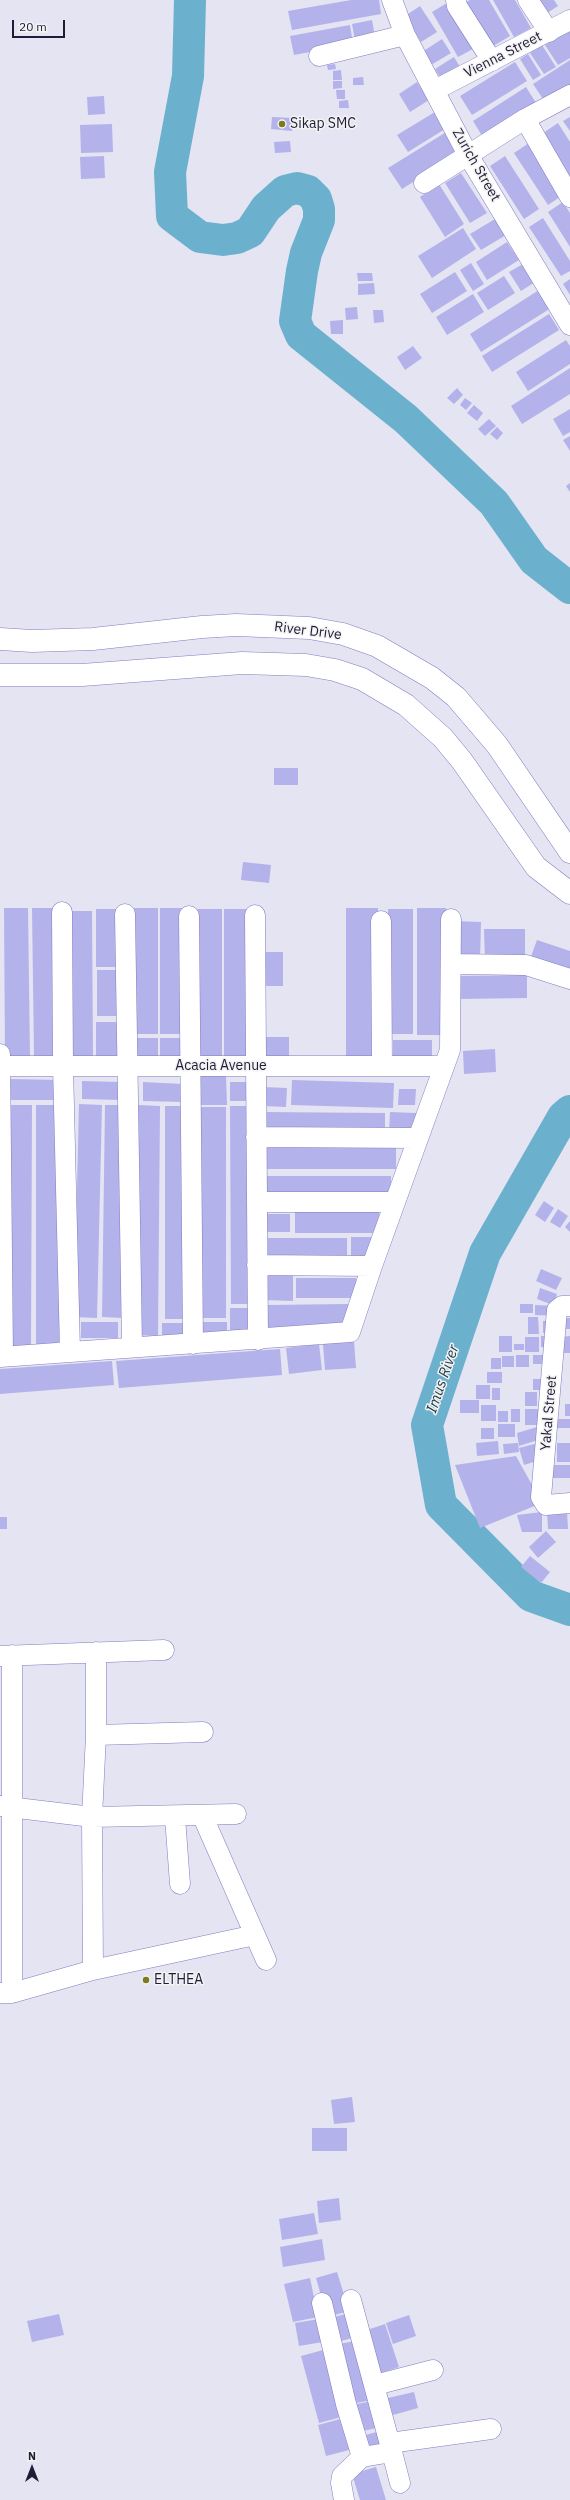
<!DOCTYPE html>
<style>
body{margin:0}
#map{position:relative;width:570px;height:2500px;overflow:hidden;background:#e4e4f3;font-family:"IBM Plex Sans",sans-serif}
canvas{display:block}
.north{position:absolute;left:12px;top:2448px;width:40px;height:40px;-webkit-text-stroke:3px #f3f3f3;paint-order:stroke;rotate:0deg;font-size:11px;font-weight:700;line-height:16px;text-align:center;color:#1f1c37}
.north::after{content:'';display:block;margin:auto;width:14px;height:18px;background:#1f1c37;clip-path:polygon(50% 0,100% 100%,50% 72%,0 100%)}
.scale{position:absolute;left:12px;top:20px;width:53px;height:18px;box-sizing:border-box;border:2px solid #1f1c37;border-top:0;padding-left:5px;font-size:12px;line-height:14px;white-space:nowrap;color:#1f1c37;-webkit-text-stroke:3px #f3f3f3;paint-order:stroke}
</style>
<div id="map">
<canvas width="570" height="2500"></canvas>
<div class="north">N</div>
<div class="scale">20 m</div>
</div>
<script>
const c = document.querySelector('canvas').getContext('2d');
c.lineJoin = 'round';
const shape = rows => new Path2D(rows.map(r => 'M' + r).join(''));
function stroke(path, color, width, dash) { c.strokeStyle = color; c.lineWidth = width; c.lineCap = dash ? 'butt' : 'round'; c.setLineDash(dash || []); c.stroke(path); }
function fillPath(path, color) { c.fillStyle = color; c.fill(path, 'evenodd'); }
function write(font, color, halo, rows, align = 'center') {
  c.font = font + ' "IBM Plex Sans",sans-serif'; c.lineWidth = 3; c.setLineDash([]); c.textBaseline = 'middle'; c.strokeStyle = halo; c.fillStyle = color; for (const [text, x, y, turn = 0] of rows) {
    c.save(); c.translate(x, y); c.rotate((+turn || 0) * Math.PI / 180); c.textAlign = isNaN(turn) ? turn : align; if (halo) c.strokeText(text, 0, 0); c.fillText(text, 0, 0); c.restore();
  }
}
stroke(shape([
 [190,0,188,76,170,172,172,216,200,237,223,240,237,238,250,232,266,208,285,191,297,188,308,191,316,199,319,209,319,220,306,253,302,271,295,321,301,335,406,419,494,503,534,560,570,588],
 [570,1111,563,1117,485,1253,427,1425,441,1505,531,1596,570,1610]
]), '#6bb0cd', 32);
fillPath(shape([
 [351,0,379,0,381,14,292,30,288,11],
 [470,0,489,0,510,36,493,46,466,2],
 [493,0,515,0,531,28,514,37],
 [534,0,554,0,558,6,544,15],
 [447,3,473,49,458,57,432,12],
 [420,6,437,32,421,42,405,16],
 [372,20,375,37,355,40,352,24],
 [350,25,353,44,294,55,290,36],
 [570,29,570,58,558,65,545,45],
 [442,39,451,53,431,65,422,52],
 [542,45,556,67,544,74,530,53],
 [528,54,541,75,533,80,520,59],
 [454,57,463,72,444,84,435,69],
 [570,60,570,86,545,102,533,84],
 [515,62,527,81,472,115,460,96],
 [335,64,336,69,328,70,327,65],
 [341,70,342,80,333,80,333,71],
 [363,77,364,85,353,85,353,78],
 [333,81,342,81,342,88,333,89],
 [417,82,429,100,410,112,399,94],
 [526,87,538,106,484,139,473,121],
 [336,90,345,90,345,99,337,99],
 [104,96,105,114,88,115,87,97],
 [348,100,349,108,339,108,339,101],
 [435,112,445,129,408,152,397,135],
 [272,117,293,118,292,131,271,129],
 [570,117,570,131,563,121],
 [558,123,570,142,570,176,543,133],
 [112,124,113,152,81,153,80,125],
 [448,131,461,152,402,189,388,168],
 [290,141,291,152,275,153,274,142],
 [529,143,563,195,548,205,514,153],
 [104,156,105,178,81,179,80,157],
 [505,156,539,209,524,219,490,166],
 [461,173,487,213,470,223,445,183],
 [439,184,464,224,445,237,420,197],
 [563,202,570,213,570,247,548,212],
 [543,218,570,261,570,271,561,276,529,227],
 [495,219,506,235,481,250,470,234],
 [463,228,476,249,432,278,418,256],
 [507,242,519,260,487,280,476,262],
 [471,263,484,284,473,291,460,270],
 [523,264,535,282,521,291,509,272],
 [455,272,467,291,432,313,420,294],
 [357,273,372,273,373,281,358,281],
 [504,276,515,293,488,310,477,293],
 [570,279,570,295,563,284],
 [374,283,375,294,358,295,358,284],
 [539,290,551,308,481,352,470,334],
 [473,294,484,312,447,335,436,317],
 [357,307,358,319,346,320,345,308],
 [373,310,383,310,384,322,374,323],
 [549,314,559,330,492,372,482,356],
 [343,320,343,334,331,334,330,321],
 [566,340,570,346,570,364,528,391,516,372],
 [413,346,422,358,405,370,397,357],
 [570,368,570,394,522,424,511,406],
 [457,388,463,395,454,404,447,398],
 [465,398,472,403,466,410,460,405],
 [474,405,483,413,477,421,467,413],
 [570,409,570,432,563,436,553,419],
 [489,419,496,426,485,436,478,429],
 [497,427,503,433,497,440,490,434],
 [570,436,570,451,563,440],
 [570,483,570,492,566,486],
 [274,768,298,768,298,785,274,785],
 [243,862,271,865,269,883,241,880],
 [4,908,28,908,30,1057,5,1057],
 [32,908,57,908,58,1056,34,1056],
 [132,908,158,908,158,1034,132,1034],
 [160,908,185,908,185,1034,160,1034],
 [346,908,378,908,378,1061,346,1061],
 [417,908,446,908,446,1035,417,1035],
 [96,909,118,909,118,967,96,967],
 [194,909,222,909,222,1056,194,1056],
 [224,909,252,909,252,1057,224,1057],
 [388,909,413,909,413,1034,388,1034],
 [67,911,92,911,93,1059,68,1059],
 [455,921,481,922,480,961,454,960],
 [484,929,525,929,525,961,485,961],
 [537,940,570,951,570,976,529,962],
 [261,952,283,952,283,986,261,986],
 [97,970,118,970,118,1016,97,1016],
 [527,975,527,998,459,999,459,976],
 [96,1022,122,1022,122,1059,96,1059],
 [266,1037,289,1037,289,1056,266,1056],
 [131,1038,158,1038,158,1057,131,1057],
 [160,1038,183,1038,183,1057,160,1057],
 [393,1040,432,1040,432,1060,393,1059],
 [495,1049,496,1072,464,1074,463,1051],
 [200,1076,226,1076,227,1105,200,1105],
 [10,1079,59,1080,59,1100,9,1100],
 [292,1080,394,1083,393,1108,291,1105],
 [82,1081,120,1082,120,1100,82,1099],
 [143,1082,183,1084,183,1102,143,1101],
 [230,1082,252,1082,252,1101,230,1101],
 [263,1087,287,1088,286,1107,263,1106],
 [399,1089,416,1089,415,1105,398,1105],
 [79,1104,102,1105,97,1318,74,1317],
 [8,1105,32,1105,31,1347,8,1347],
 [36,1105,59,1105,59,1348,36,1347],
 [105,1105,126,1105,123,1318,102,1317],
 [138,1105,160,1106,158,1336,135,1335],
 [165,1106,187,1106,187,1319,165,1319],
 [230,1106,252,1106,252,1304,231,1304],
 [199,1107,226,1107,226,1318,199,1318],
 [262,1112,385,1113,385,1132,262,1130],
 [390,1112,416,1113,415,1134,389,1133],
 [264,1147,396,1147,396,1169,264,1169],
 [263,1176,391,1176,391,1197,263,1197],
 [544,1201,554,1208,545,1222,535,1215],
 [558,1209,568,1216,560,1228,550,1222],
 [295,1211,379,1211,379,1233,295,1233],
 [263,1214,290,1214,290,1232,263,1232],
 [570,1221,570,1232,565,1227],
 [351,1237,371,1237,372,1262,351,1262],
 [268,1238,347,1238,347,1263,268,1263],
 [541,1269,562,1278,556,1290,536,1281],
 [265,1274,293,1275,293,1301,264,1300],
 [296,1278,356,1278,356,1298,296,1298],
 [540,1288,557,1294,553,1305,537,1299],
 [348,1304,348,1327,268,1328,267,1305],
 [520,1304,533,1304,533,1313,520,1313],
 [535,1305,557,1306,556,1316,535,1315],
 [230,1308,250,1308,250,1333,230,1333],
 [528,1317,538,1317,539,1334,528,1334],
 [563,1318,570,1318,570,1329,563,1329],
 [543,1321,555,1321,555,1332,543,1333],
 [81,1322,118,1322,118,1338,81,1338],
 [197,1322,227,1322,227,1340,197,1340],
 [162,1323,188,1323,188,1339,162,1339],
 [499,1336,512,1336,512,1352,499,1352],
 [541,1336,554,1336,554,1347,541,1347],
 [570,1336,570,1353,563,1353,561,1337],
 [525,1337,539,1337,539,1352,525,1352],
 [354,1341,356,1368,325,1370,323,1344],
 [319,1344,322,1370,289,1374,286,1348],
 [514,1344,524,1344,524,1350,514,1350],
 [280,1349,282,1375,119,1388,116,1361],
 [516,1355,529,1355,529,1367,516,1367],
 [533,1355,550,1355,550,1364,533,1364],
 [502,1356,514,1356,514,1367,502,1367],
 [491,1358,501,1358,501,1369,491,1369],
 [112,1361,114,1385,0,1394,0,1369],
 [487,1372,502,1372,502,1383,487,1383],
 [533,1379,548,1379,548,1390,533,1390],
 [476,1385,490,1385,490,1399,476,1399],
 [492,1388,500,1388,500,1400,492,1400],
 [525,1392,537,1392,537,1406,525,1406],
 [460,1400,479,1400,479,1413,460,1413],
 [565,1404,570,1404,570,1416,565,1416],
 [481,1405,496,1405,496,1421,481,1421],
 [511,1409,520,1409,520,1422,511,1422],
 [525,1409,542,1409,542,1425,525,1425],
 [498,1411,508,1411,508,1422,498,1422],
 [557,1419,570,1419,570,1428,557,1428],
 [498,1424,515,1424,515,1437,498,1437],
 [537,1427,538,1440,519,1446,517,1433],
 [481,1428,494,1428,494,1439,481,1439],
 [498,1441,499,1454,477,1456,476,1443],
 [518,1443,519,1452,504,1454,503,1444],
 [538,1443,543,1459,524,1465,519,1448],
 [557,1443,570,1443,570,1462,557,1462],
 [516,1456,542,1503,480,1528,455,1465],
 [553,1465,570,1465,570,1478,553,1478],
 [567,1511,568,1529,548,1529,547,1512],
 [542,1512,542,1532,522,1532,517,1515],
 [0,1517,7,1517,7,1529,0,1529],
 [546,1531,556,1542,538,1558,529,1547],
 [530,1556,550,1572,541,1583,521,1567],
 [352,2097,355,2122,334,2124,331,2100],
 [312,2128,347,2128,347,2151,312,2151],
 [339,2198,341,2220,319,2223,317,2201],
 [314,2213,318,2234,282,2240,279,2219],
 [322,2239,325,2260,283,2267,280,2247],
 [337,2272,349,2311,327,2317,316,2278],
 [310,2278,318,2317,293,2322,284,2284],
 [349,2313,356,2337,334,2343,327,2319],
 [59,2314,64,2335,32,2342,27,2321],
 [409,2315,416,2336,393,2344,386,2323],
 [319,2319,323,2342,299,2346,295,2323],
 [385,2324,399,2367,375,2375,361,2332],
 [360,2340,372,2400,346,2405,334,2345],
 [327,2349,345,2416,319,2423,301,2356],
 [414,2392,418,2408,393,2415,388,2398],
 [377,2400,382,2427,358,2432,352,2405],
 [344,2418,353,2449,326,2456,318,2425],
 [384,2430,388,2444,361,2451,358,2437],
 [376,2467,386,2500,360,2500,352,2474]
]), '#b4b2eb');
const street = shape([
 [392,0,405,35,468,155,570,325],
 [456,0,457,6,492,61],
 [528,0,549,32],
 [319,56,405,35],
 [435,90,570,20],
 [525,119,570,197],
 [424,183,525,119,570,95],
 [62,912,63,1066,70,1351],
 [125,914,132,1346],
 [255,915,258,1340],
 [189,916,193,1344],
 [381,921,382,1066],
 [451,964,526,965,570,979],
 [0,1054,3,1356],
 [0,1066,443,1066],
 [256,1137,418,1138],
 [257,1202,395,1202],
 [257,1265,372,1266],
 [570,1306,562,1306,557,1310,541,1497,546,1505,570,1503],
 [0,1357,350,1332,372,1266,450,1050,451,919],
 [12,1655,12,1993],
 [0,1656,164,1650],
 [96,1735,203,1732],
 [0,1806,92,1817,236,1814],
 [175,1817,180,1884],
 [203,1817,266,1960],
 [93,1970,92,1817,96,1735,96,1652],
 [0,1993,12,1993,93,1970,255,1935],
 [351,2300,392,2452,362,2457],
 [322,2303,346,2404,362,2457,342,2476,341,2483,344,2500],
 [375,2385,433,2370],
 [390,2443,491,2429],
 [392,2452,400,2483]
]);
const secondary = shape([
 [0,639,32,641,93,639,202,627,236,625,309,628,343,634,377,646,432,678,456,697,497,745,570,852],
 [0,675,82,675,242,663,306,665,335,670,362,679,406,705,443,738,462,761,536,867,570,893]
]);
stroke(street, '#817cc0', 21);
stroke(secondary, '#817cc0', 23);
stroke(street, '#fff', 20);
stroke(secondary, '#fff', 22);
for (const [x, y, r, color] of [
 [282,124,4,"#7e791f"],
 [146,1980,4,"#7e791f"]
]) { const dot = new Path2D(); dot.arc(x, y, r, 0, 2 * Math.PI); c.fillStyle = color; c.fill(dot); stroke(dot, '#f3f3f3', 1.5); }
write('14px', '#1f1c37', '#f3f3f3', [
 ["Vienna Street",503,55,-27],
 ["Zurich Street",476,165,60],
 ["River Drive",308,631,7],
 ["Acacia Avenue",221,1066],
 ["Yakal Street",549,1413,-85]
]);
write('14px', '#1f1c37', '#f3f3f3', [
 ["Sikap SMC",290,124],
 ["ELTHEA",154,1980]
], 'left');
write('italic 15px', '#1a3b48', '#f3f3f3', [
 ["Imus River",443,1379,-71]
]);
</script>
